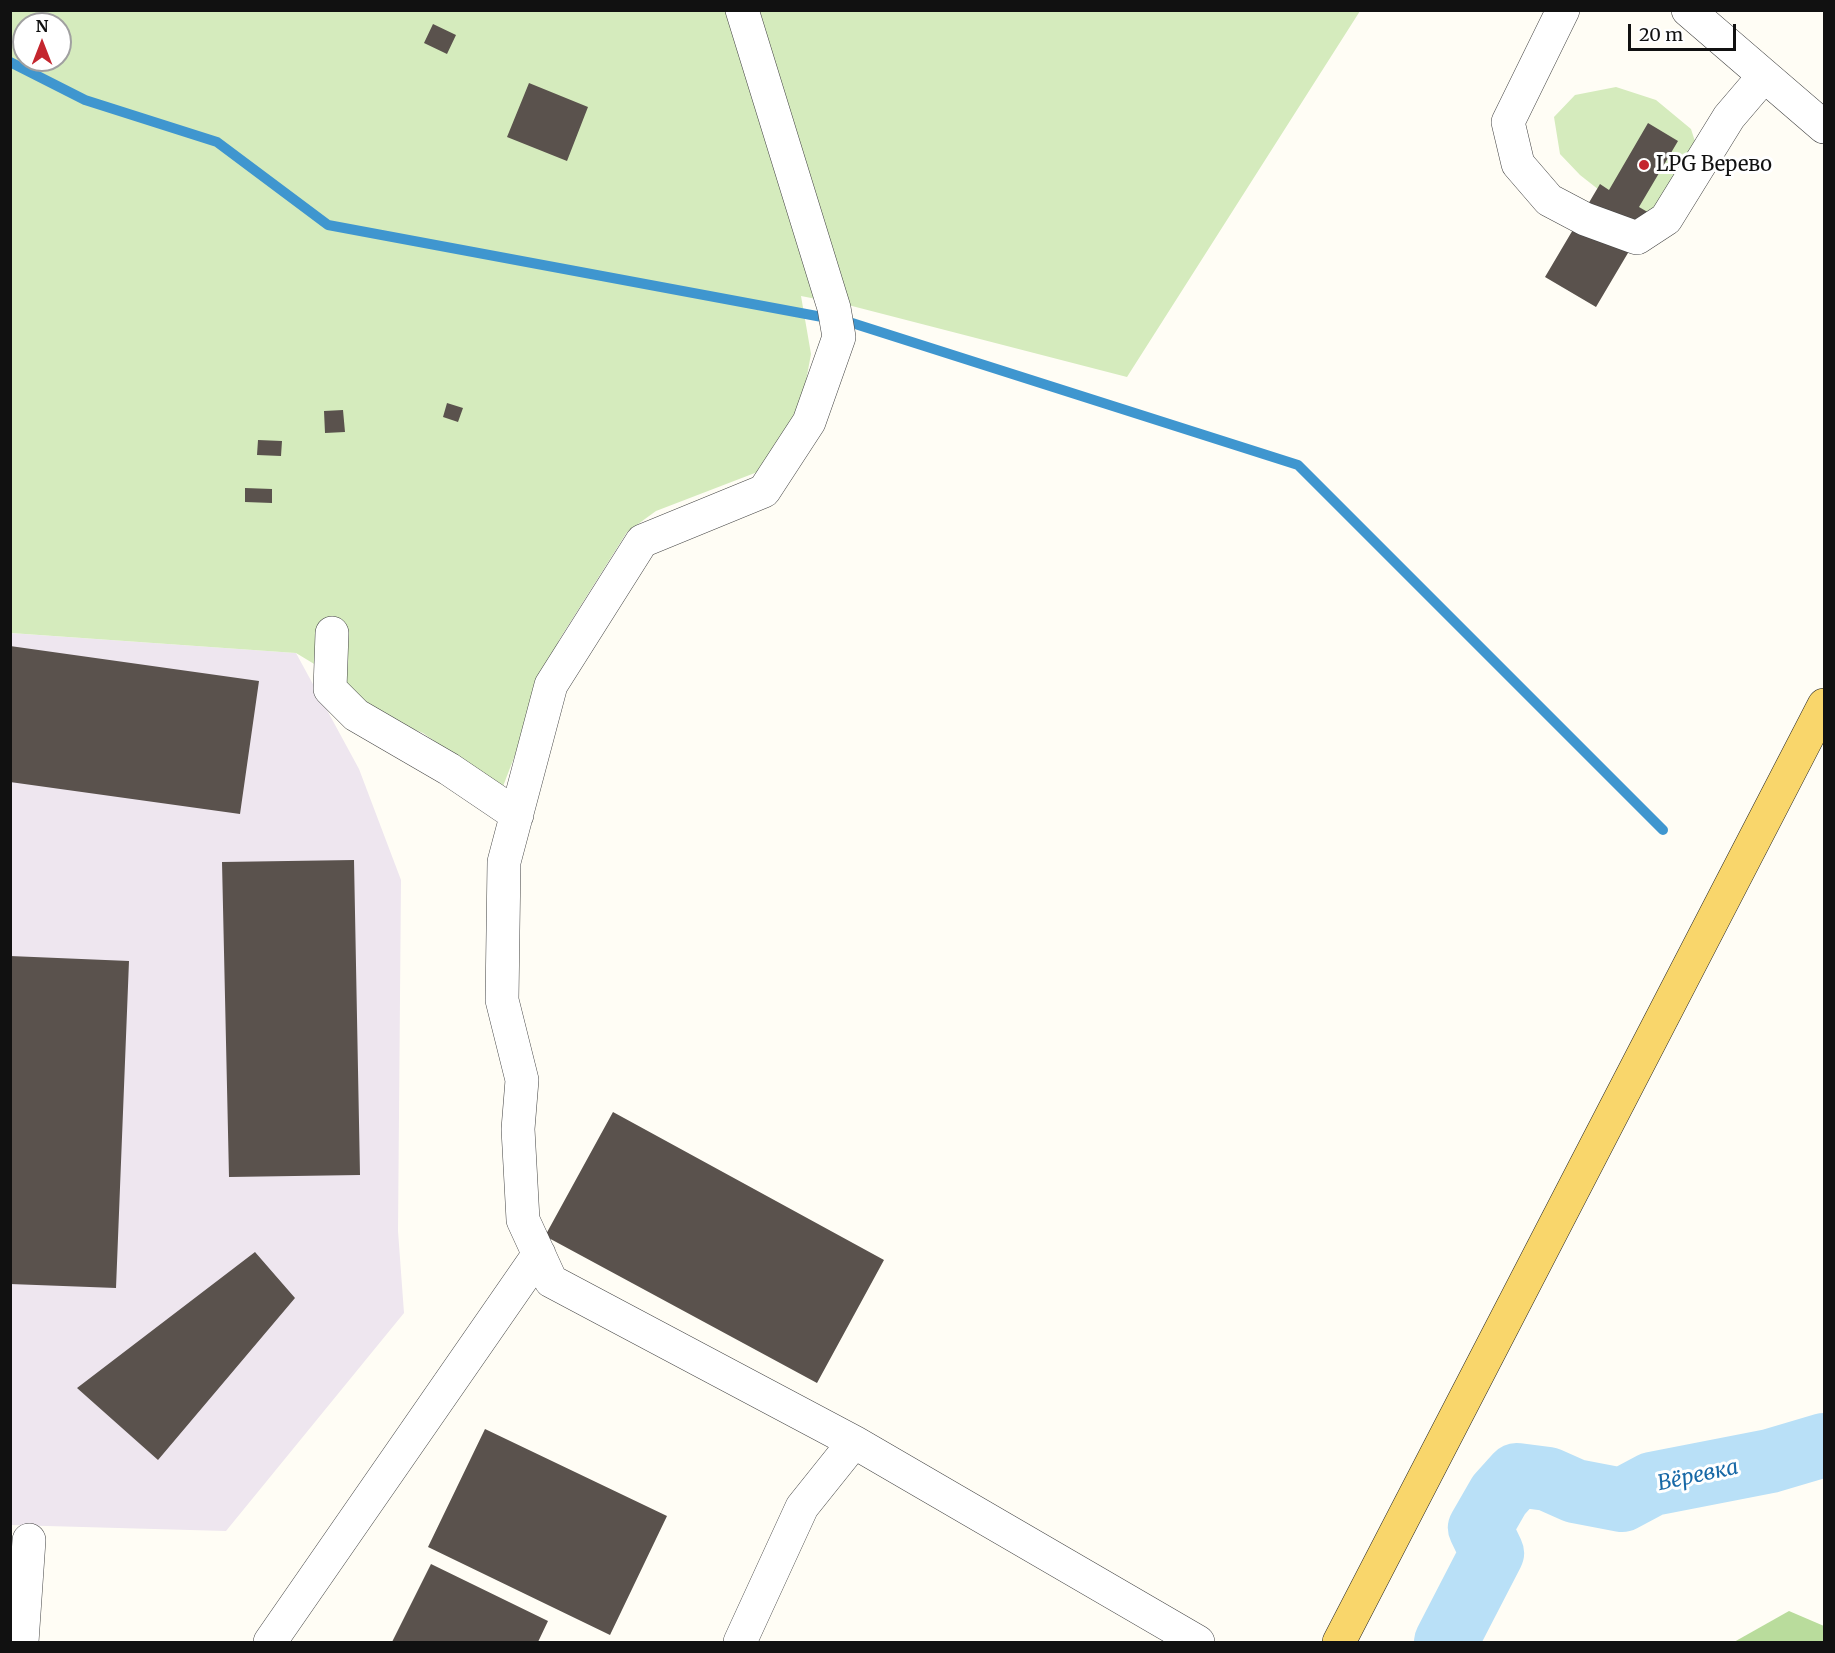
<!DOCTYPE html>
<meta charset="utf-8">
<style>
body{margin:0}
#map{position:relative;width:1835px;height:1653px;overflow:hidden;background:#fffdf5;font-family:Merriweather,serif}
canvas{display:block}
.frame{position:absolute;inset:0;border:12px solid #111;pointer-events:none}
.north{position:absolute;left:12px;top:12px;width:60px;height:60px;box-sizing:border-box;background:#fff;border:2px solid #a0a0a0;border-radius:50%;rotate:0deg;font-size:16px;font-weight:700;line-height:24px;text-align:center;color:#111}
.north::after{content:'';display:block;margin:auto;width:21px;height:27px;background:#c4262e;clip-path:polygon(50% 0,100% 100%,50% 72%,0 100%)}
.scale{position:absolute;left:1628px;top:24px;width:108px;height:27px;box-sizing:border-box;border:3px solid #111;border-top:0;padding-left:8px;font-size:18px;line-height:21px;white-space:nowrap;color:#111;-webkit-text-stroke:4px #fff;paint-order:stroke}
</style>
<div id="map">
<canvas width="1835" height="1653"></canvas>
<div class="frame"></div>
<div class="north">N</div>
<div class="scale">20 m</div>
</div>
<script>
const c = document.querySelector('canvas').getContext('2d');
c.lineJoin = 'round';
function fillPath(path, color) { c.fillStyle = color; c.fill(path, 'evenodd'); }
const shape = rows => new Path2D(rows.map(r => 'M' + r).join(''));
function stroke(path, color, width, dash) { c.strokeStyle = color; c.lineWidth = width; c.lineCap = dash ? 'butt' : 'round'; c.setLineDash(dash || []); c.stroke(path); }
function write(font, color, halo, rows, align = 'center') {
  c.font = font + ' Merriweather,serif'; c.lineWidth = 6; c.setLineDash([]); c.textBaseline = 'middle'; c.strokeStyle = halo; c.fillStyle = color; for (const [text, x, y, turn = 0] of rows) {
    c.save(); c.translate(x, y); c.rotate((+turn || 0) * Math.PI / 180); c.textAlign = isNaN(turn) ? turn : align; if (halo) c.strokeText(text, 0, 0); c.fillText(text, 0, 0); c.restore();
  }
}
fillPath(shape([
 [10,633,296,653,359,769,401,880,398,1231,404,1313,226,1531,11,1525]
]), '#eee6ef');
fillPath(shape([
 [10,11,1360,11,1127,377,852,306,801,296,811,354,799,419,760,471,656,511,627,532,559,640,502,789,423,733,363,709,339,679,296,653,11,633],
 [24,24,60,24,60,60,24,60],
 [1616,87,1656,100,1691,129,1703,166,1658,215,1622,208,1580,175,1560,154,1554,117,1575,95]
]), '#d5ebbd');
fillPath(shape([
 [1789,1611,1824,1626,1824,1642,1734,1642]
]), '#b9dc9c');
stroke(shape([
 [10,62,85,100,217,142,328,225,849,322,1298,465,1663,830]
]), '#3f96cf', 10);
stroke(shape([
 [1446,1642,1492,1553,1480,1528,1499,1495,1517,1475,1548,1479,1575,1491,1622,1500,1652,1484,1770,1461,1824,1445]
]), '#b9e0f7', 64);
fillPath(shape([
 [433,24,456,35,447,54,424,43],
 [529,83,588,107,567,161,507,137],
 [1648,123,1678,141,1639,207,1651,214,1596,307,1545,277,1600,184,1609,190],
 [447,403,463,408,458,422,443,417],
 [343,410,345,432,325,433,324,411],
 [258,440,282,441,281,456,257,455],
 [245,488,272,489,272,503,245,502],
 [10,646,259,681,240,814,10,782],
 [354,860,360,1175,229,1177,222,862],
 [10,956,129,961,116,1288,10,1284],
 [613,1112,884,1260,817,1383,545,1236],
 [255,1252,295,1298,158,1460,77,1388],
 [485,1429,667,1516,610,1635,428,1547],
 [431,1564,548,1621,538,1642,392,1642]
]), '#5a524d');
const minor = shape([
 [742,10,834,308,839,337,809,422,764,491,642,541,551,685,504,862,502,1000,522,1080,518,1129,523,1220,551,1281,854,1442,1198,1642],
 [1563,10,1508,122,1518,164,1549,200,1585,219,1637,238,1666,219,1729,117,1764,76],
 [1688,10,1824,127],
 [332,633,330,689,356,715,449,769,517,815],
 [22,1642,29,1540],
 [270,1642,539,1254],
 [740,1642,802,1507,854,1442]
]);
const major = shape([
 [1339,1642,1824,705]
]);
stroke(minor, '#444', 34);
stroke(major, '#222', 34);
stroke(minor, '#fff', 33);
stroke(major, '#f9d66b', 33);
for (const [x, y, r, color] of [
 [1644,165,6,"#c4262e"]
]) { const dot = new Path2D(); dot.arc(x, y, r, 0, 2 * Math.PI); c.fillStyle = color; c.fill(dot); stroke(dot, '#fff', 2); }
write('20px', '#111', '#fff', [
 ["LPG Верево",1656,165]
], 'left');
write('italic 21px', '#1768a6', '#fff', [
 ["Вёревка",1698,1476,-12]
]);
</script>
